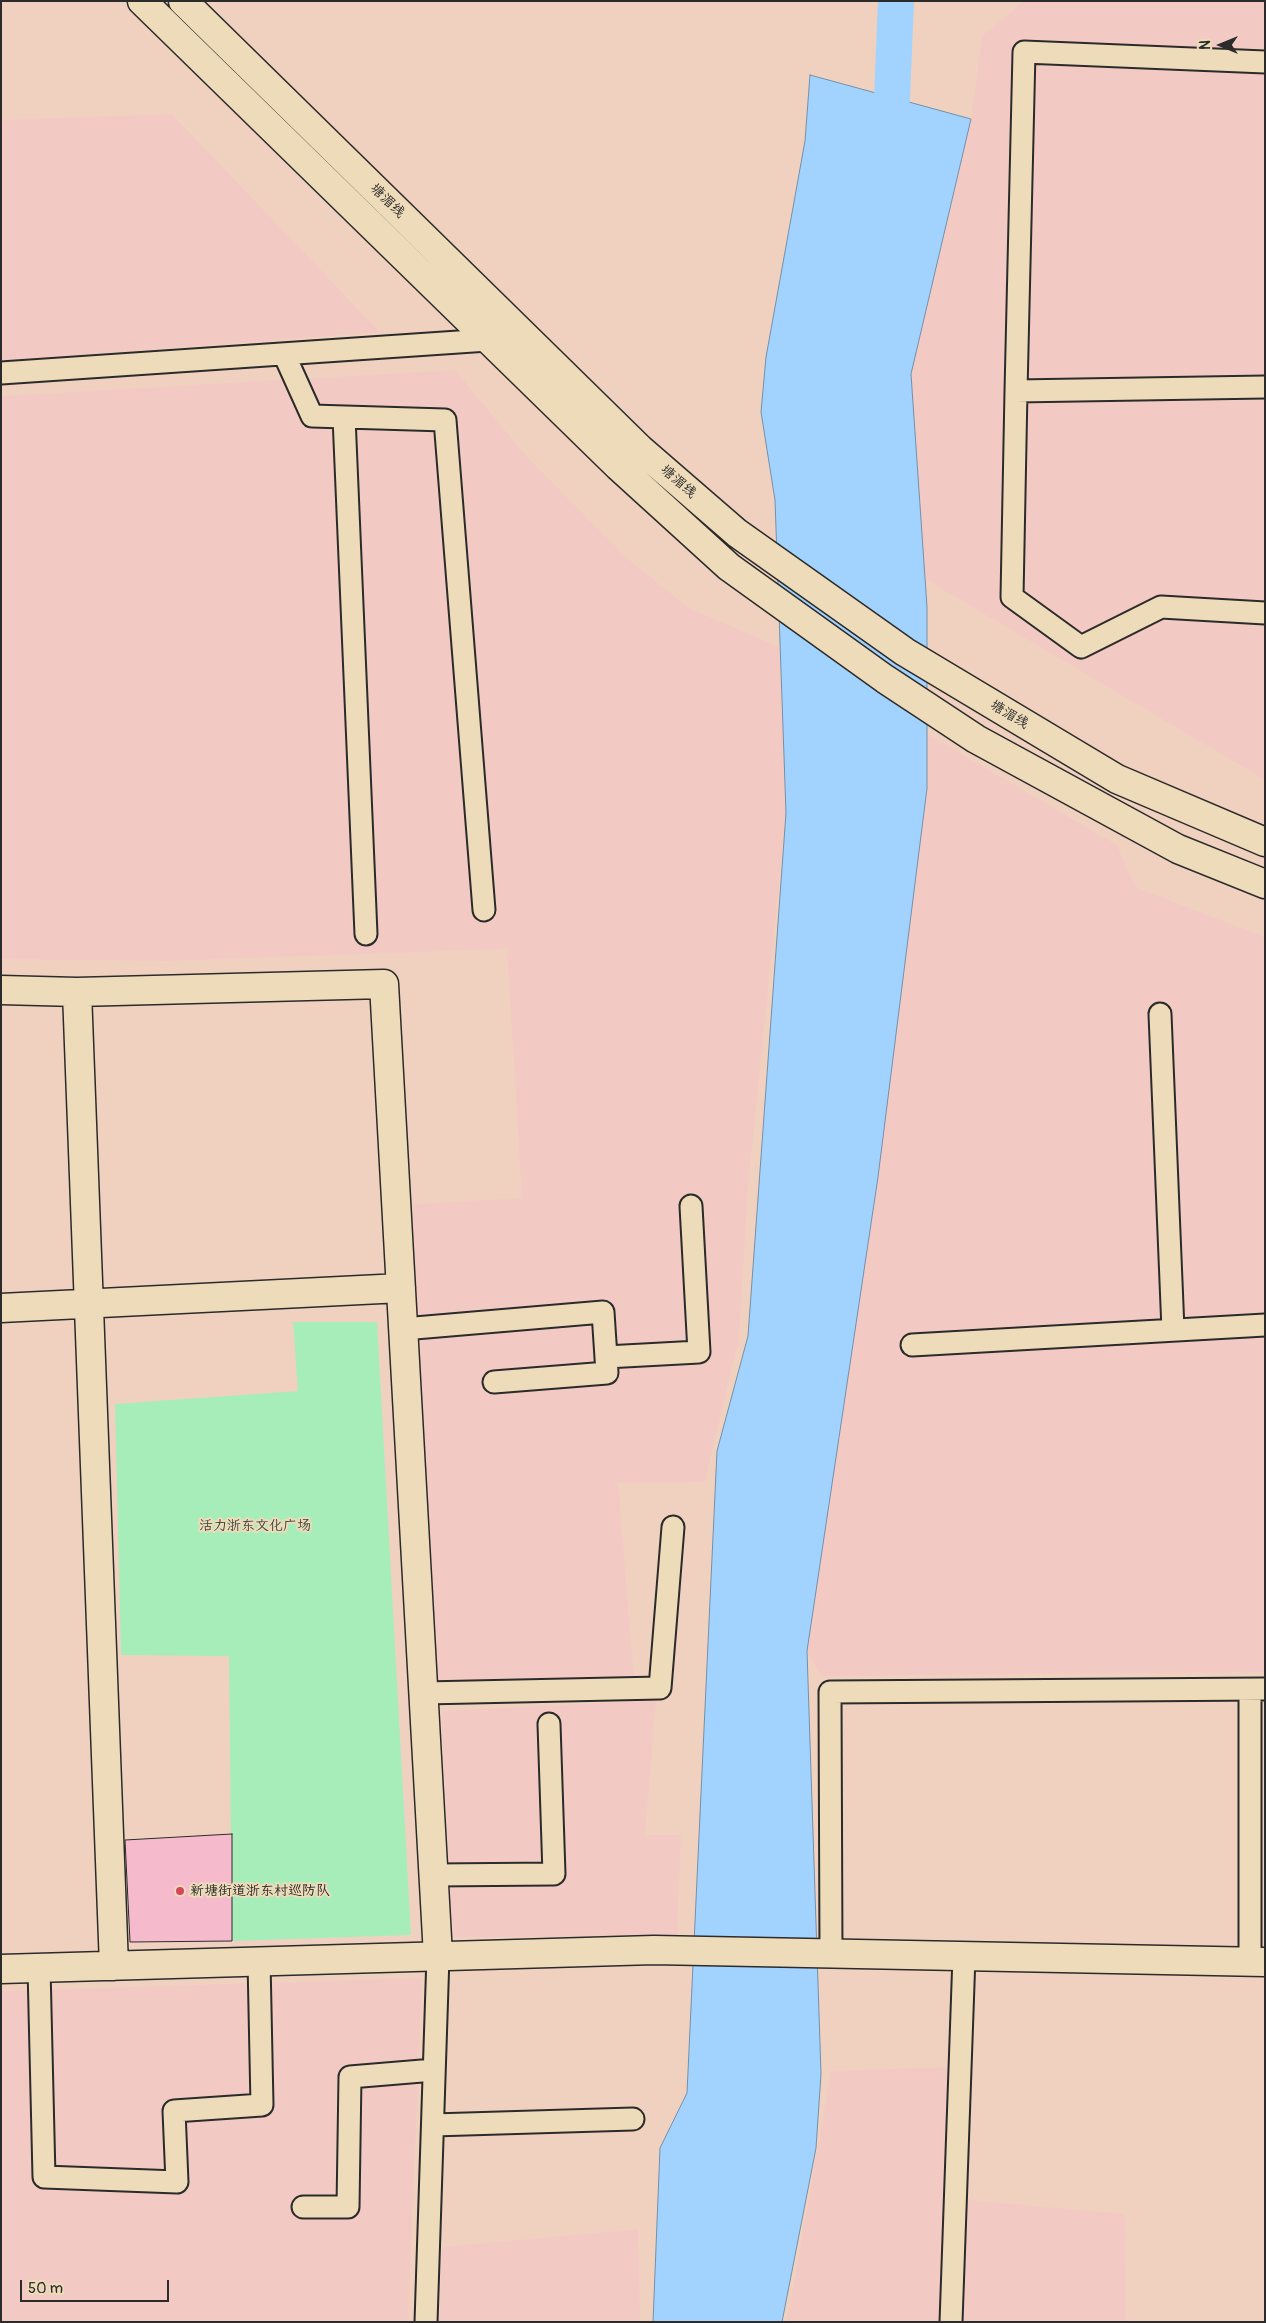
<!DOCTYPE html>
<meta charset="utf-8">
<style>
body{margin:0}
#map{position:relative;width:1266px;height:2323px;overflow:hidden;background:#f0d1bf;font-family:Pangolin,sans-serif}
canvas{display:block}
.frame{position:absolute;inset:0;border:2px solid #2b2b2b;pointer-events:none}
.north{position:absolute;left:1196px;top:20px;width:50px;height:50px;-webkit-text-stroke:4px #eedbb9;paint-order:stroke;rotate:270deg;font-size:14px;font-weight:700;line-height:20px;text-align:center;color:#2b2b2b}
.north::after{content:'';display:block;margin:auto;width:18px;height:22px;background:#2b2b2b;clip-path:polygon(50% 0,100% 100%,50% 72%,0 100%)}
.scale{position:absolute;left:20px;top:2280px;width:149px;height:22px;box-sizing:border-box;border:2px solid #2b2b2b;border-top:0;padding-left:6px;font-size:15px;line-height:18px;white-space:nowrap;color:#2b2b2b;-webkit-text-stroke:4px #eedbb9;paint-order:stroke}
</style>
<div id="map">
<canvas width="1266" height="2323"></canvas>
<div class="frame"></div>
<div class="north">N</div>
<div class="scale">50 m</div>
</div>
<script>
const c = document.querySelector('canvas').getContext('2d');
c.lineJoin = 'round';
function fillPath(path, color) { c.fillStyle = color; c.fill(path, 'evenodd'); }
const shape = rows => new Path2D(rows.map(r => 'M' + r).join(''));
function stroke(path, color, width, dash) { c.strokeStyle = color; c.lineWidth = width; c.lineCap = dash ? 'butt' : 'round'; c.setLineDash(dash || []); c.stroke(path); }
function write(font, color, halo, rows, align = 'center') {
  c.font = font + ' Pangolin,"LXGW WenKai TC",sans-serif'; c.lineWidth = 4; c.setLineDash([]); c.textBaseline = 'middle'; c.strokeStyle = halo; c.fillStyle = color; for (const [text, x, y, turn = 0] of rows) {
    c.save(); c.translate(x, y); c.rotate((+turn || 0) * Math.PI / 180); c.textAlign = isNaN(turn) ? turn : align; if (halo) c.strokeText(text, 0, 0); c.fillText(text, 0, 0); c.restore();
  }
}
fillPath(shape([
 [1024,1,1265,1,1265,780,925,579,911,374,971,119,982,36],
 [172,114,380,332,1,361,1,120],
 [455,370,528,458,628,559,689,608,779,647,786,813,748,1186,739,1337,705,1482,618,1483,634,1678,436,1681,421,1485,412,1204,522,1198,507,949,165,961,1,959,1,396],
 [927,734,1117,845,1135,887,1265,937,1265,1672,821,1676,807,1651,878,1177,927,788],
 [656,1700,645,1835,681,1835,677,1937,452,1937,441,1711],
 [422,1978,408,2322,1,2322,1,1991],
 [950,2067,968,2200,1125,2214,1126,2322,787,2322,831,2071],
 [638,2229,640,2322,439,2322,442,2247]
]), '#f2cac3');
fillPath(shape([
 [293,1322,377,1322,411,1935,232,1941,229,1656,121,1655,115,1404,298,1391]
]), '#a7edb9');
const water = shape([
 [810,75,971,119,911,374,927,607,927,788,878,1177,807,1651,821,2074,816,2148,782,2322,653,2322,660,2148,687,2093,717,1451,748,1336,786,813,775,500,761,412,766,357,805,141,810,75]
]);
fillPath(water, '#a2d3ff');
stroke(water, '#7290aa', 1);
stroke(shape([
 [892,98,896,1]
]), '#a2d3ff', 36);
const building = shape([
 [232,1834,232,1941,130,1942,125,1840,232,1834]
]);
fillPath(building, '#f5bbcd');
stroke(building, '#2b2b2b', 1);
const street = shape([
 [284,354,312,416,445,420,484,910],
 [1,373,488,340],
 [1265,387,1016,391,1012,597,1081,647,1161,607,1265,613],
 [1016,391,1024,52,1265,62],
 [344,417,366,934],
 [1160,1014,1173,1330],
 [403,1329,603,1312,607,1373,494,1382],
 [912,1345,1265,1325],
 [606,1357,699,1352,691,1206],
 [424,1693,660,1688,673,1527],
 [433,1875,554,1874,549,1724],
 [831,1954,830,1692,1265,1689],
 [1250,1961,1250,1690],
 [39,1968,44,2177,177,2182,174,2111,262,2105,259,1961],
 [433,2125,633,2119],
 [303,2207,348,2207,350,2077,434,2070],
 [426,2322,438,1956],
 [951,2322,964,1956]
]);
const secondary = shape([
 [1,990,77,992],
 [1,1308,401,1288],
 [114,1966,77,992,384,984,438,1956],
 [1,1969,654,1950,1265,1962]
]);
const primary = shape([
 [142,1,618,466,729,567,885,679,976,739,1178,849,1265,884],
 [183,1,640,449,737,533,905,652,1117,779,1265,842]
]);
stroke(street, '#2b2b2b', 25);
stroke(secondary, '#2b2b2b', 31);
stroke(primary, '#2b2b2b', 31);
stroke(street, '#eedbb9', 21);
stroke(secondary, '#eedbb9', 28);
stroke(primary, '#eedbb9', 28);
for (const [x, y, r, color] of [
 [180,1891,5,"#d1495b"]
]) { const dot = new Path2D(); dot.arc(x, y, r, 0, 2 * Math.PI); c.fillStyle = color; c.fill(dot); stroke(dot, '#eedbb9', 2); }
write('14px', '#2b2b2b', '#eedbb9', [
 ["塘湄线",387,201,44],
 ["塘湄线",678,482,41],
 ["塘湄线",1009,715,31]
]);
write('14px', '#3e4840', '#eedbb9', [
 ["活力浙东文化广场",255,1526]
]);
write('14px', '#2b2b2b', '#eedbb9', [
 ["新塘街道浙东村巡防队",190,1891]
], 'left');
</script>
